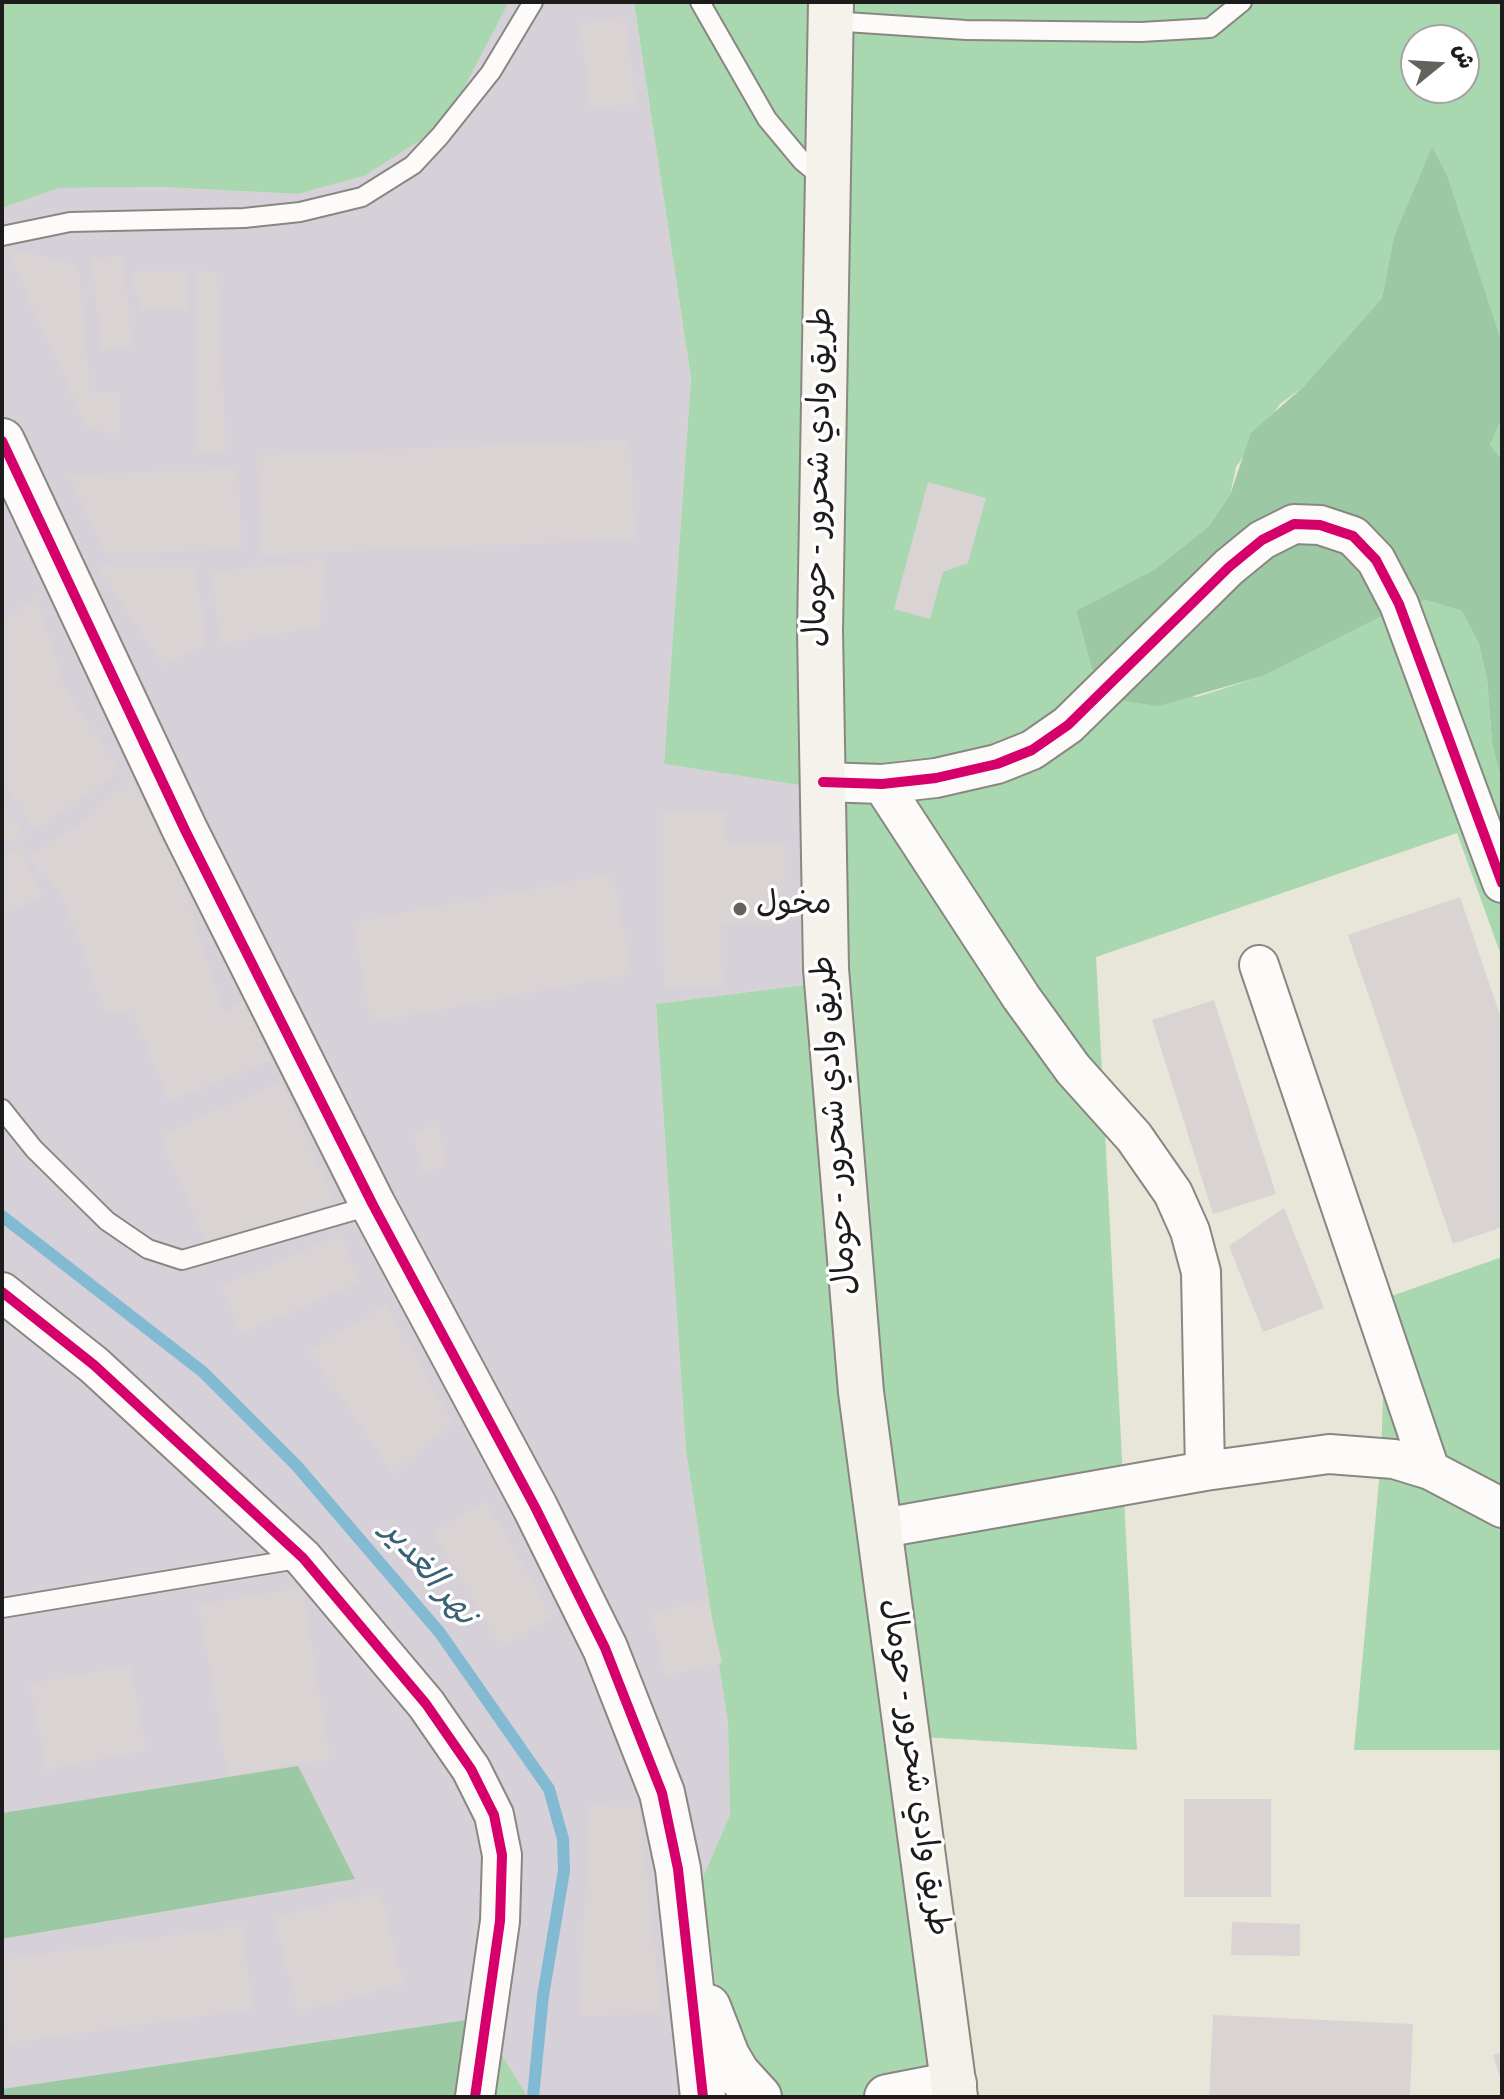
<!DOCTYPE html>
<meta charset="utf-8">
<style>
body{margin:0}
#map{position:relative;width:1504px;height:2099px;overflow:hidden;background:#e8e6d8;font-family:Dekko,"Playpen Sans Arabic",sans-serif}
canvas{display:block}
.frame{position:absolute;inset:0;border:4px solid #1c1c1c;pointer-events:none}
.north{position:absolute;left:1400px;top:24px;width:80px;height:80px;box-sizing:border-box;background:#fff;border:2px solid #a4a4a4;border-radius:50%;rotate:72deg;font-size:22px;font-weight:700;line-height:32px;text-align:center;color:#1c1c1c}
.north::after{content:'';display:block;margin:auto;width:28px;height:36px;background:#63635e;clip-path:polygon(50% 0,100% 100%,50% 72%,0 100%)}
</style>
<div id="map">
<canvas width="1504" height="2099"></canvas>
<div class="frame"></div>
<div class="north">ش</div>
</div>
<script>
const c = document.querySelector('canvas').getContext('2d');
c.lineJoin = 'round';
function fillPath(path, color) { c.fillStyle = color; c.fill(path, 'evenodd'); }
const shape = rows => new Path2D(rows.map(r => 'M' + r).join(''));
function stroke(path, color, width, dash) { c.strokeStyle = color; c.lineWidth = width; c.lineCap = dash ? 'butt' : 'round'; c.setLineDash(dash || []); c.stroke(path); }
function write(font, color, halo, rows, align = 'center') {
  c.font = font + ' Dekko,"Playpen Sans Arabic",sans-serif'; c.lineWidth = 7; c.setLineDash([]); c.textBaseline = 'middle'; c.strokeStyle = halo; c.fillStyle = color; for (const [text, x, y, turn = 0] of rows) {
    c.save(); c.translate(x, y); c.rotate((+turn || 0) * Math.PI / 180); c.textAlign = isNaN(turn) ? turn : align; if (halo) c.strokeText(text, 0, 0); c.fillText(text, 0, 0); c.restore();
  }
}
fillPath(shape([
 [509,2,634,2,691,378,664,764,799,785,803,985,656,1004,686,1451,728,1723,730,1815,702,1879,730,2097,528,2097,479,2018,2,2089,2,1939,354,1879,298,1767,2,1813,2,208,59,188,161,187,298,194,364,176,421,140,464,88]
]), '#d6d1d8');
fillPath(shape([
 [2,2,509,2,464,88,445,116,421,140,364,176,298,194,161,187,59,188,2,208],
 [634,2,1502,2,1502,343,1448,177,1432,148,1394,236,1382,298,1303,387,1280,404,1236,467,1230,495,1208,527,1155,569,1076,611,1094,676,1197,697,1263,676,1392,611,1426,600,1462,611,1479,644,1487,679,1492,742,1502,785,1502,958,1457,833,1096,957,1137,1750,923,1737,940,2097,730,2097,702,1879,730,1815,728,1723,686,1451,656,1004,803,985,799,785,664,764,691,378],
 [1416,40,1464,40,1464,88,1416,88],
 [1502,418,1502,460,1490,445],
 [1502,1257,1502,1750,1354,1750,1381,1460,1386,1298],
 [479,2018,528,2097,476,2097]
]), '#a8d7b0');
fillPath(shape([
 [1432,147,1448,177,1502,343,1502,418,1490,445,1502,460,1502,785,1492,742,1487,679,1479,644,1462,611,1426,600,1392,611,1263,676,1158,706,1118,700,1094,676,1076,611,1155,569,1208,527,1230,495,1251,433,1303,387,1382,298,1394,236],
 [298,1766,355,1879,2,1939,2,1813],
 [479,2018,476,2097,2,2097,2,2089]
]), '#9dc8a4');
stroke(shape([
 [2,1216,203,1372,296,1465,440,1633,549,1789,563,1839,564,1871,543,1996,533,2097]
]), '#82bad3', 12);
fillPath(shape([
 [625,17,636,104,591,109,580,23],
 [6,248,78,265,90,393,120,393,120,435,87,427],
 [123,256,132,347,101,350,92,259],
 [198,270,217,274,226,453,197,453],
 [187,271,188,309,142,310,129,272],
 [630,440,635,539,261,555,257,455],
 [238,469,241,549,106,554,69,475],
 [928,482,986,498,968,563,943,572,930,619,894,609],
 [324,560,320,626,220,645,212,572],
 [96,566,195,567,207,645,164,665],
 [37,597,65,690,121,770,35,830,2,783,2,623],
 [131,778,177,864,224,1014,245,998,271,1060,169,1101,132,1010,106,1013,62,895,27,857,75,828],
 [2,800,25,836,3,843,2,841],
 [663,813,726,813,726,844,785,845,786,925,721,925,722,988,664,988],
 [20,847,43,895,2,915,2,856],
 [613,874,632,974,371,1022,353,922],
 [1460,897,1502,1021,1502,1227,1453,1244,1348,935],
 [1214,1000,1276,1194,1213,1214,1152,1020],
 [282,1082,334,1200,211,1253,160,1136],
 [438,1126,447,1166,423,1172,413,1132],
 [1284,1208,1324,1308,1263,1332,1229,1246],
 [340,1235,360,1282,241,1333,221,1287],
 [386,1304,453,1422,393,1473,310,1351],
 [486,1502,553,1616,501,1647,433,1533],
 [302,1588,330,1759,228,1776,199,1605],
 [708,1600,722,1663,665,1675,652,1613],
 [130,1666,146,1750,47,1769,30,1684],
 [1184,1799,1271,1799,1271,1897,1184,1897],
 [590,1805,639,1808,662,2013,579,2016],
 [380,1892,403,1984,298,2011,274,1918],
 [1232,1922,1300,1924,1300,1956,1231,1955],
 [241,1926,253,2009,8,2043,2,1999,2,1960],
 [1213,2015,1413,2024,1410,2097,1209,2097],
 [1502,2052,1502,2081,1501,2081,1493,2055]
]), '#dad3d4');
const service = shape([
 [700,2,767,119,802,161,825,180],
 [831,21,966,30,1141,32,1210,28,1242,2],
 [2,236,70,222,244,218,300,212,362,197,413,165,440,136,491,72,533,2],
 [2,1109,34,1149,107,1221,148,1249,182,1260,373,1205],
 [2,1608,303,1558]
]);
const minor = shape([
 [823,782,882,784,936,778,997,764,1032,750,1068,725,1229,567,1262,540,1294,524,1320,525,1353,536,1376,560,1399,604,1502,883],
 [882,784,1021,997,1073,1069,1134,1137,1173,1193,1190,1231,1201,1272,1205,1471],
 [1259,965,1430,1470],
 [2,1292,94,1365,303,1558,426,1704,471,1769,494,1815,502,1855,500,1921,475,2097],
 [877,1529,1205,1471,1329,1454,1394,1459,1430,1470,1502,1508]
]);
const tertiary = shape([
 [2,441,185,830,373,1205,535,1507,605,1648,662,1793,678,1869,703,2097],
 [708,2007,727,2056,737,2073,759,2097],
 [887,2097,954,2084]
]);
const secondary = shape([
 [831,2,820,631,826,969,861,1392,955,2097]
]);
stroke(service, '#888781', 22);
stroke(minor, '#888781', 42);
stroke(tertiary, '#888781', 48);
stroke(secondary, '#888781', 48);
stroke(service, '#fcfbf9', 18);
stroke(minor, '#fcfbf9', 38);
stroke(tertiary, '#fcfbf9', 44);
stroke(secondary, '#f5f2ec', 44);
stroke(shape([
 [2,441,185,830,373,1205,535,1507,605,1648,662,1793,678,1869,703,2097],
 [823,782,882,784,936,778,997,764,1032,750,1068,725,1229,567,1262,540,1294,524,1320,525,1353,536,1376,560,1399,604,1502,883],
 [2,1292,94,1365,303,1558,426,1704,471,1769,494,1815,502,1855,500,1921,475,2097]
]), '#d6006c', 10);
for (const [x, y, r, color] of [
 [740,909,8,"#63635e"]
]) { const dot = new Path2D(); dot.arc(x, y, r, 0, 2 * Math.PI); c.fillStyle = color; c.fill(dot); stroke(dot, '#fff', 3); }
write('32px', '#1c1c1c', '#fff', [
 ["طريق وادي شحرور - حومال",823,477,-89],
 ["طريق وادي شحرور - حومال",839,1125,-94],
 ["طريق وادي شحرور - حومال",911,1768,82]
]);
write('32px', '#1c1c1c', '#fff', [
 ["مخول",756,909]
], 'left');
write('italic 34px', '#396276', '#fff', [
 ["نهر الغدير",426,1576,50]
]);
</script>
